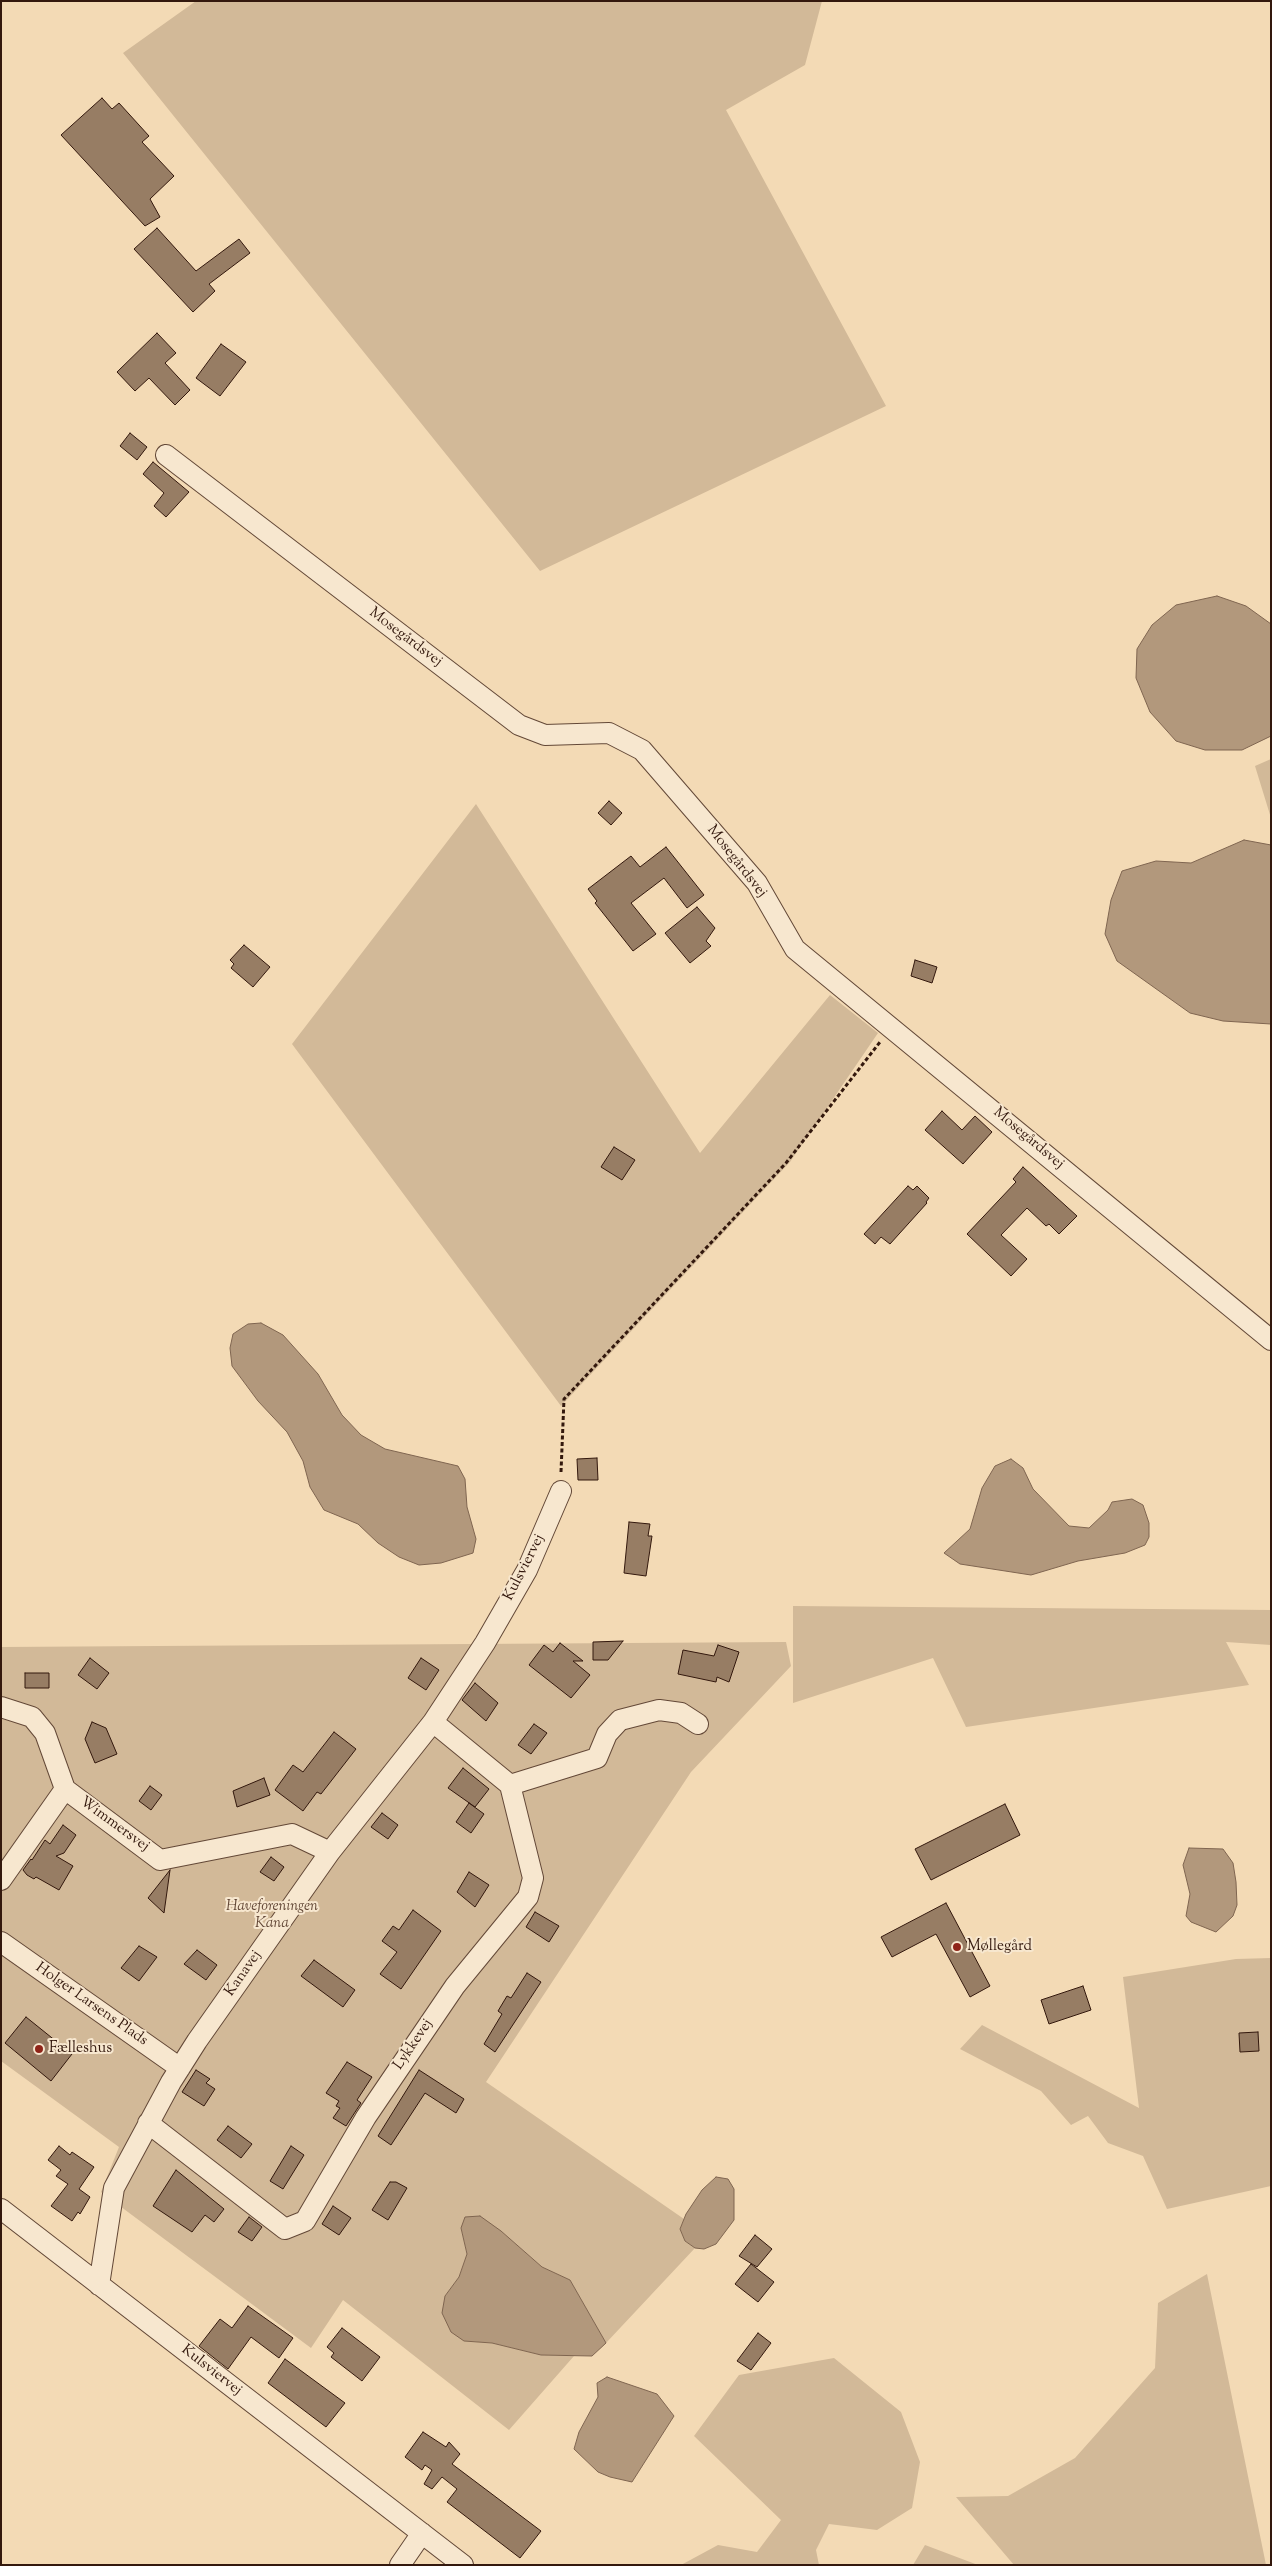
<!DOCTYPE html>
<meta charset="utf-8">
<style>
body{margin:0}
#map{position:relative;width:1272px;height:2566px;overflow:hidden;background:#f3dab5;font-family:"Sorts Mill Goudy",serif}
canvas{display:block}
.frame{position:absolute;inset:0;border:2px solid #33180d;pointer-events:none}
</style>
<div id="map">
<canvas width="1272" height="2566"></canvas>
<div class="frame"></div>
</div>
<script>
const c = document.querySelector('canvas').getContext('2d');
c.lineJoin = 'round';
function fillPath(path, color) { c.fillStyle = color; c.fill(path, 'evenodd'); }
const shape = rows => new Path2D(rows.map(r => 'M' + r).join(''));
function stroke(path, color, width, dash) { c.strokeStyle = color; c.lineWidth = width; c.lineCap = dash ? 'butt' : 'round'; c.setLineDash(dash || []); c.stroke(path); }
function write(font, color, halo, rows, align = 'center') {
  c.font = font + ' "Sorts Mill Goudy",serif'; c.lineWidth = 4; c.setLineDash([]); c.textBaseline = 'middle'; c.strokeStyle = halo; c.fillStyle = color; for (const [text, x, y, turn = 0] of rows) {
    c.save(); c.translate(x, y); c.rotate((+turn || 0) * Math.PI / 180); c.textAlign = isNaN(turn) ? turn : align; if (halo) c.strokeText(text, 0, 0); c.fillText(text, 0, 0); c.restore();
  }
}
fillPath(shape([
 [196,1,822,1,805,65,726,110,886,406,540,571,123,53],
 [1271,759,1271,818,1255,766],
 [476,804,700,1153,830,995,878,1033,790,1162,561,1406,292,1044],
 [793,1606,1271,1610,1271,1645,1226,1642,1249,1685,966,1727,933,1658,793,1703],
 [786,1642,791,1666,691,1772,486,2082,684,2219,680,2229,685,2241,695,2248,606,2343,570,2280,542,2267,501,2231,461,2228,467,2254,459,2277,445,2296,464,2341,492,2343,541,2355,574,2356,509,2430,343,2300,311,2348,101,2192,119,2147,1,2061,1,1647],
 [1271,1958,1271,2186,1167,2209,1143,2156,1108,2143,1088,2116,1071,2125,1041,2091,960,2049,982,2025,1139,2108,1123,1977,1236,1959],
 [1207,2274,1266,2565,1014,2565,956,2497,1008,2496,1075,2458,1155,2368,1158,2303],
 [834,2358,901,2412,920,2462,912,2508,877,2530,829,2524,816,2550,819,2565,681,2565,718,2545,757,2552,781,2520,694,2436,739,2375],
 [925,2545,978,2565,913,2565]
]), '#d2b998');
const water = shape([
 [1217,596,1246,606,1271,624,1271,736,1242,750,1205,750,1176,741,1150,712,1136,678,1137,649,1152,625,1176,605,1217,596],
 [1244,840,1271,845,1271,1024,1223,1021,1190,1013,1117,961,1105,934,1111,900,1122,871,1156,861,1191,863,1244,840],
 [261,1323,283,1335,318,1374,342,1415,361,1435,385,1449,458,1466,465,1479,467,1507,476,1539,473,1553,441,1563,419,1565,399,1557,378,1543,358,1524,324,1510,310,1487,303,1461,287,1432,258,1401,232,1366,230,1348,233,1334,248,1324,261,1323],
 [1011,1459,1023,1468,1033,1489,1069,1526,1089,1528,1108,1510,1112,1502,1132,1499,1143,1505,1149,1523,1149,1537,1145,1545,1125,1553,1078,1561,1031,1575,960,1564,944,1553,970,1529,982,1488,995,1466,1011,1459],
 [1189,1848,1223,1849,1233,1863,1236,1882,1237,1905,1233,1916,1216,1932,1191,1922,1186,1916,1190,1894,1183,1865,1189,1848],
 [716,2177,728,2179,734,2189,734,2220,716,2244,704,2249,695,2248,685,2241,680,2229,686,2214,702,2190,716,2177],
 [480,2216,501,2231,542,2267,570,2280,606,2343,592,2356,541,2355,492,2343,464,2341,451,2332,442,2313,445,2296,459,2277,467,2254,461,2228,465,2217,480,2216],
 [607,2377,657,2394,674,2416,632,2482,610,2477,598,2472,574,2449,579,2432,598,2397,597,2383,607,2377]
]);
fillPath(water, '#b2987c');
stroke(water, '#7f6550', 1);
const building = shape([
 [102,98,112,109,119,103,149,136,142,142,174,176,150,199,160,217,145,226,61,135,102,98],
 [157,228,196,271,239,239,250,253,209,284,215,291,193,312,134,249,157,228],
 [157,333,176,353,165,363,190,390,175,405,149,378,135,391,117,372,157,333],
 [221,344,246,362,220,396,196,378,221,344],
 [130,433,147,447,137,460,120,446,130,433],
 [153,462,189,492,166,517,154,506,164,493,143,474,153,462],
 [609,801,622,813,611,825,598,813,609,801],
 [666,847,704,895,687,908,664,878,631,903,656,934,633,951,595,903,597,901,588,889,631,856,640,867,666,847],
 [697,907,715,928,706,941,711,946,690,963,665,933,697,907],
 [244,945,270,967,253,987,231,968,234,964,230,960,244,945],
 [915,960,937,967,932,983,911,976,915,960],
 [942,1111,962,1130,975,1116,992,1132,963,1164,925,1130,942,1111],
 [614,1147,635,1160,622,1180,601,1167,614,1147],
 [1023,1167,1077,1216,1059,1234,1049,1224,1046,1226,1027,1208,1001,1235,1027,1259,1011,1276,967,1234,1016,1182,1013,1179,1023,1167],
 [908,1186,913,1190,917,1186,929,1198,926,1202,927,1203,890,1244,881,1237,875,1244,864,1234,908,1186],
 [597,1458,598,1480,578,1480,577,1459,597,1458],
 [629,1522,650,1524,648,1536,652,1536,646,1576,624,1573,629,1522],
 [623,1641,608,1660,593,1660,593,1642,623,1641],
 [560,1643,583,1661,573,1661,590,1675,571,1698,529,1665,544,1645,553,1652,560,1643],
 [718,1645,739,1652,729,1682,717,1677,716,1682,678,1674,683,1650,714,1656,718,1645],
 [90,1658,109,1673,97,1689,78,1675,90,1658],
 [421,1658,439,1670,426,1690,408,1678,421,1658],
 [25,1673,49,1673,49,1688,25,1688,25,1673],
 [475,1683,498,1703,486,1721,462,1700,475,1683],
 [92,1722,106,1728,117,1754,95,1763,85,1739,92,1722],
 [534,1724,547,1733,531,1754,518,1745,534,1724],
 [334,1732,356,1749,321,1794,317,1792,303,1811,275,1790,293,1765,303,1772,334,1732],
 [463,1768,489,1789,475,1807,448,1788,463,1768],
 [264,1778,270,1795,237,1807,233,1791,264,1778],
 [150,1786,162,1795,151,1810,139,1801,150,1786],
 [469,1803,484,1814,471,1833,456,1822,469,1803],
 [1005,1804,1020,1835,931,1880,915,1849,1005,1804],
 [382,1813,398,1825,388,1839,371,1827,382,1813],
 [63,1825,76,1835,64,1853,56,1856,73,1866,59,1890,36,1877,34,1879,27,1875,23,1870,31,1859,32,1860,45,1840,50,1844,63,1825],
 [271,1857,284,1867,274,1881,260,1872,271,1857],
 [170,1870,164,1913,148,1898,170,1870],
 [469,1872,489,1885,475,1907,457,1892,469,1872],
 [946,1903,990,1986,970,1997,936,1934,892,1957,881,1937,946,1903],
 [413,1910,441,1931,401,1989,380,1974,397,1952,382,1941,393,1926,399,1930,413,1910],
 [535,1912,559,1926,549,1942,526,1927,535,1912],
 [139,1946,157,1957,139,1981,121,1968,139,1946],
 [197,1950,217,1965,206,1980,184,1964,197,1950],
 [314,1960,355,1990,343,2007,301,1976,314,1960],
 [527,1973,541,1982,495,2052,484,2044,502,2014,498,2011,507,1996,511,1998,527,1973],
 [1083,1986,1091,2010,1049,2024,1041,2000,1083,1986],
 [26,2017,72,2054,51,2081,5,2043,26,2017],
 [1258,2032,1259,2051,1240,2052,1239,2033,1258,2032],
 [347,2062,372,2077,357,2100,361,2103,346,2126,333,2118,340,2108,336,2106,339,2101,326,2093,347,2062],
 [196,2070,210,2079,206,2083,215,2089,204,2106,182,2092,196,2070],
 [419,2070,464,2099,456,2113,425,2093,391,2145,378,2136,419,2070],
 [228,2126,252,2144,241,2158,217,2140,228,2126],
 [59,2146,70,2155,72,2152,94,2167,79,2189,90,2197,80,2214,78,2212,72,2221,51,2206,68,2184,56,2176,61,2170,48,2160,59,2146],
 [291,2146,304,2155,283,2189,270,2181,291,2146],
 [176,2170,224,2209,214,2222,205,2215,192,2232,153,2206,176,2170],
 [390,2182,396,2182,407,2188,388,2220,372,2210,390,2182],
 [333,2206,351,2218,339,2235,322,2224,333,2206],
 [249,2217,262,2227,252,2241,238,2232,249,2217],
 [755,2235,772,2249,757,2267,739,2256,755,2235],
 [751,2264,774,2282,758,2302,735,2284,751,2264],
 [248,2306,293,2338,279,2358,251,2337,228,2369,199,2346,220,2319,232,2328,248,2306],
 [342,2328,380,2357,362,2381,331,2357,334,2353,327,2347,342,2328],
 [758,2333,771,2343,751,2370,737,2361,758,2333],
 [285,2359,345,2403,326,2427,268,2383,285,2359],
 [423,2432,446,2447,449,2442,460,2454,452,2464,541,2531,520,2558,447,2502,457,2489,442,2477,432,2489,424,2484,432,2470,425,2465,422,2470,405,2457,423,2432]
]);
fillPath(building, '#977d64');
stroke(building, '#33180d', 1);
const minor = shape([
 [166,455,519,725,545,735,609,733,642,750,757,883,795,949,1271,1340],
 [1,1707,32,1717,45,1733,65,1789,160,1860,292,1834,330,1852],
 [510,1785,597,1758,607,1734,620,1720,659,1710,681,1713,698,1724],
 [1,1880,65,1789],
 [1,1942,180,2068],
 [148,2123,285,2229,305,2221,366,2117,455,1986,528,1897,533,1878,510,1785,433,1722],
 [1,2209,463,2565],
 [99,2285,114,2188,171,2082,197,2041,330,1852,433,1722,485,1643,527,1570,561,1491],
 [400,2565,422,2533]
]);
stroke(minor, '#634837', 22);
stroke(shape([
 [561,1472,564,1399,786,1163,880,1042]
]), '#33180d', 3, [4, 2.5]);
stroke(minor, '#f7e7cf', 20);
for (const [x, y, r, color] of [
 [957,1947,5,"#8f2418"],
 [39,2049,5,"#8f2418"]
]) { const dot = new Path2D(); dot.arc(x, y, r, 0, 2 * Math.PI); c.fillStyle = color; c.fill(dot); stroke(dot, '#f7e7cf', 2); }
write('15px', '#33180d', '#f7e7cf', [
 ["Mosegårdsvej",405,638,37],
 ["Mosegårdsvej",736,862,52],
 ["Mosegårdsvej",1028,1139,40],
 ["Kulsviervej",525,1568,-63],
 ["Wimmersvej",114,1825,36],
 ["Kanavej",244,1974,-55],
 ["Holger Larsens Plads",91,2005,35],
 ["Lykkevej",414,2045,-56],
 ["Kulsviervej",211,2371,38]
]);
write('italic 15px', '#634837', '#f7e7cf', [
 ["Haveforeningen",272,1907],
 ["Kana",272,1924]
]);
write('15px', '#33180d', '#f7e7cf', [
 ["Møllegård",967,1947],
 ["Fælleshus",49,2049]
], 'left');
</script>
